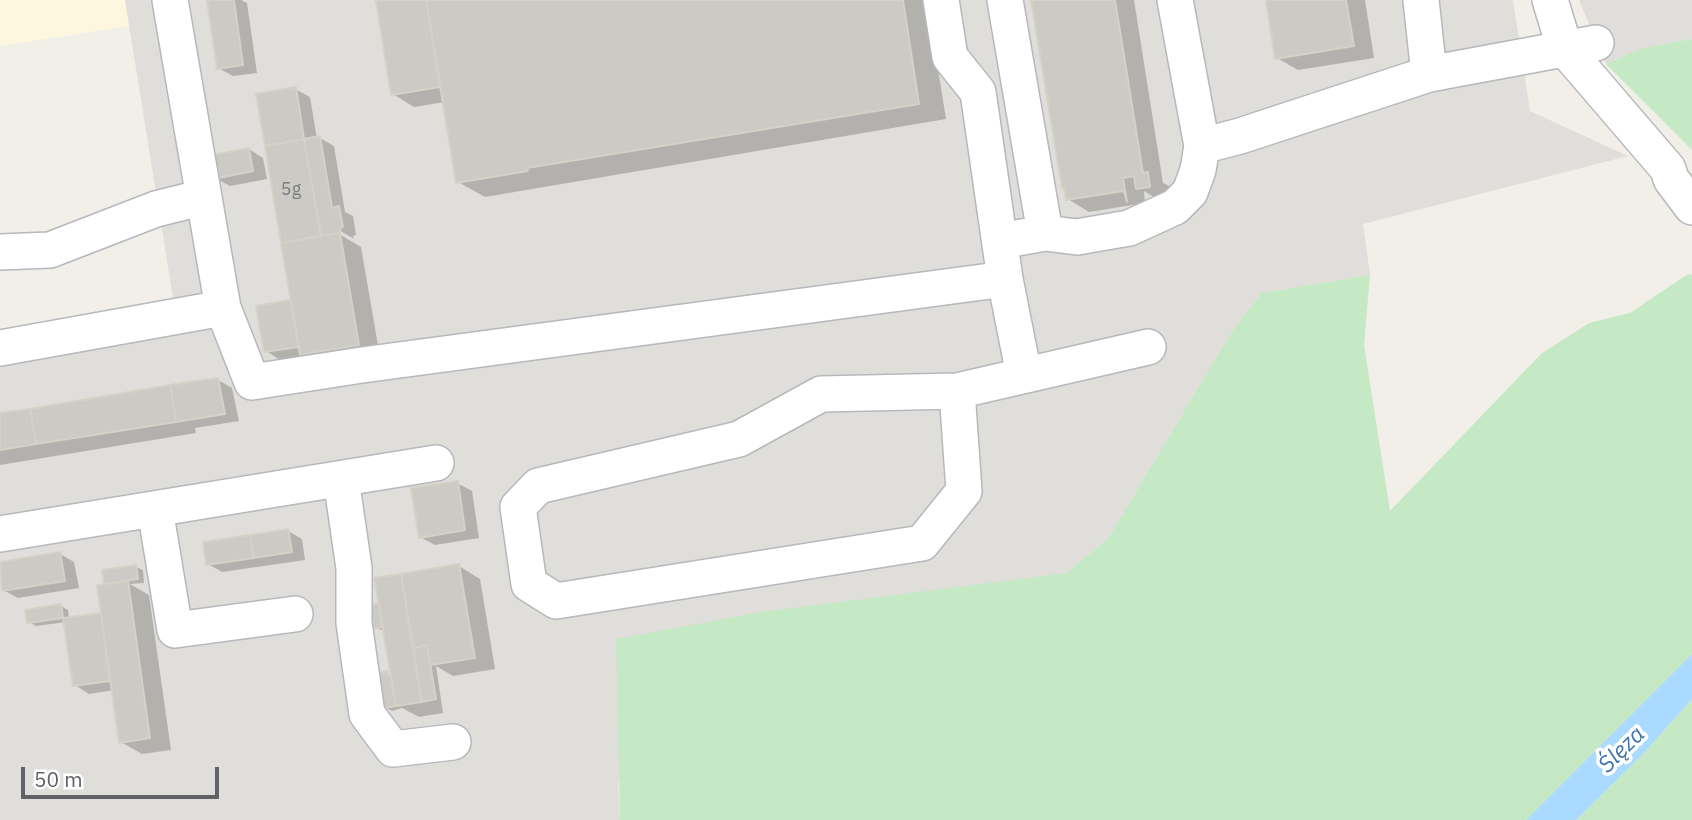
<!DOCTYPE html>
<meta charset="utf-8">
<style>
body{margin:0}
#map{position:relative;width:1692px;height:820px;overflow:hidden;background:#f1efe8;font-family:"IBM Plex Sans",sans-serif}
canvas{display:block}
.scale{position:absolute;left:21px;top:767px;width:198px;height:32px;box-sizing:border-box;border:4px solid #5f6368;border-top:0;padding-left:9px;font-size:21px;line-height:24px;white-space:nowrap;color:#5f6368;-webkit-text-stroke:5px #fff;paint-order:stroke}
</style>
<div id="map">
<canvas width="1692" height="820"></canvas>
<div class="scale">50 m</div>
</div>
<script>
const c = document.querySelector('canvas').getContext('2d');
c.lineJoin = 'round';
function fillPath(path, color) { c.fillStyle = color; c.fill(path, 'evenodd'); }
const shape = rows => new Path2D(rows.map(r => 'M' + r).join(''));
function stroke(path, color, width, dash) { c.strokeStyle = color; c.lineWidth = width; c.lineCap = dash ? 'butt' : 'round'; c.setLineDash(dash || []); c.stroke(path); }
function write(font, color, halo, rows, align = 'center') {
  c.font = font + ' "IBM Plex Sans",sans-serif'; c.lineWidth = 7; c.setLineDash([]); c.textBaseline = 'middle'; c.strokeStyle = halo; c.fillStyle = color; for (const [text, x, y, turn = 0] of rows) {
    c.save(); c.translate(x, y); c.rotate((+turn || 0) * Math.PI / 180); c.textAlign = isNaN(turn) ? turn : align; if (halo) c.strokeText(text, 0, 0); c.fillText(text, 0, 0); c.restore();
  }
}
fillPath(shape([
 [0,0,125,0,129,26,0,46]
]), '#fef7e0');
fillPath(shape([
 [125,0,1513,0,1530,111,1628,156,1363,224,1370,275,1261,293,1230,334,1109,537,1067,573,618,783,620,820,0,820,0,334,162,306,173,298],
 [1579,0,1692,0,1692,39,1639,49,1606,64]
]), '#e0deda');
fillPath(shape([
 [1692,39,1692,150,1606,64,1639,49],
 [1688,274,1692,275,1692,654,1526,820,620,820,616,639,761,612,1067,573,1109,537,1230,334,1261,293,1370,275,1364,345,1390,511,1541,354,1589,323,1630,313],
 [1692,699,1692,820,1576,820,1643,754]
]), '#c5e8c5');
fillPath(shape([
 [1692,654,1692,699,1643,754,1576,820,1526,820]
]), '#aadaff');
fillPath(shape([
 [209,0,241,0,247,3,257,73,233,76,218,68],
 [385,0,927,0,946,119,485,197,458,182,445,102,414,107,393,94],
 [1033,0,1134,0,1163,183,1169,186,1171,199,1159,200,1144,191,1145,203,1089,212,1068,199],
 [1267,0,1365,0,1374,58,1298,70,1277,58],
 [295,89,310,97,317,139,320,138,334,146,345,212,353,216,356,235,353,236,354,239,339,230,339,234,361,247,380,357,323,366,305,356,280,360,266,351,294,304,258,95],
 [249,149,263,158,267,179,230,186,215,178],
 [218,380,232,388,239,421,195,428,196,433,0,465,0,414],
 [457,483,472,491,479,538,435,545,420,537],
 [288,531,302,539,305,560,222,572,208,564],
 [60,554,74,562,79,588,18,598,3,590,0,564],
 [459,566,480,579,495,669,453,676,436,666,443,713,419,717,402,708,392,711,385,707,387,673,393,677,385,631,375,628,381,605],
 [136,567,143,570,144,583,130,584,149,595,171,750,142,754,121,742,114,690,89,694,75,685,66,622,36,626,29,622,61,606,68,610,69,619,103,614,111,585,106,583]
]), '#0003');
const building = shape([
 [207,0,234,0,243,65,217,69,207,0],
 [376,0,426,0,440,87,391,95,376,0],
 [426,0,903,0,919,104,527,168,528,171,456,183,426,0],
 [1031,0,1115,0,1143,173,1148,172,1150,187,1136,189,1134,176,1123,178,1127,202,1124,191,1066,200,1064,188,1062,188,1031,0],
 [1266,0,1346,0,1354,46,1275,59,1266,0],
 [296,87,304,139,265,146,256,94,296,87],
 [320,136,332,208,339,206,343,227,340,228,340,233,321,236,304,139,320,136],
 [304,139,321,236,281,243,265,146,304,139],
 [249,148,253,171,214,179,209,156,249,148],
 [340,233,359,345,300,355,281,243,340,233],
 [291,300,299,347,264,352,256,306,291,300],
 [218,378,225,414,176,422,170,385,218,378],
 [170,385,176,422,36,444,30,409,170,385],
 [30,409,36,444,0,450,0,413,30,409],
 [458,481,465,530,419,538,411,488,458,481],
 [288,529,292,552,254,558,250,535,288,529],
 [250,535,254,558,206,565,203,542,250,535],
 [60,552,65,581,2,591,0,562,60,552],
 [459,564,475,658,430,665,427,645,413,648,401,574,459,564],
 [136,565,138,579,104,584,102,570,136,565],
 [401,574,422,702,396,706,374,578,401,574],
 [128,581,150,738,119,743,97,585,128,581],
 [379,603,383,627,374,629,370,605,379,603],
 [61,604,63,618,27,623,25,610,61,604],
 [101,613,110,681,73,686,63,618,101,613],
 [427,645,436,699,422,702,413,648,427,645],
 [387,671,388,675,391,675,396,706,383,708,374,674,387,671]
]);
fillPath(building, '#cccac5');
stroke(building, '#d6d1c6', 2);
const minor = shape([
 [170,0,223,308,252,382,362,365,1005,279,978,92,950,57,941,0],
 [1005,0,1045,233],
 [1175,0,1202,146],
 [1421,0,1429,74],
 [1550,0,1565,49,1668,169,1671,179,1692,207],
 [1000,241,1045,233,1077,237,1129,228,1175,207,1190,192,1198,170,1202,146,1240,136,1429,74,1596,43],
 [0,252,50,250,156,209,204,197],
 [1005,279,1024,375],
 [0,348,223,308],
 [957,391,964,491,922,543,556,601,529,584,518,507,538,486,739,439,821,394,957,391,1148,347],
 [341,479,354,568,354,623,367,714,393,749,453,742],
 [155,509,175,630,295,614],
 [0,534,436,463]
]);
stroke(minor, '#b5b8bc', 38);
stroke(minor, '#fff', 35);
write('18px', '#7a7d7f', null, [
 ["5g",291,190]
]);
write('italic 23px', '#4174aa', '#fff', [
 ["Ślęza",1622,750,-45]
]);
</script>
